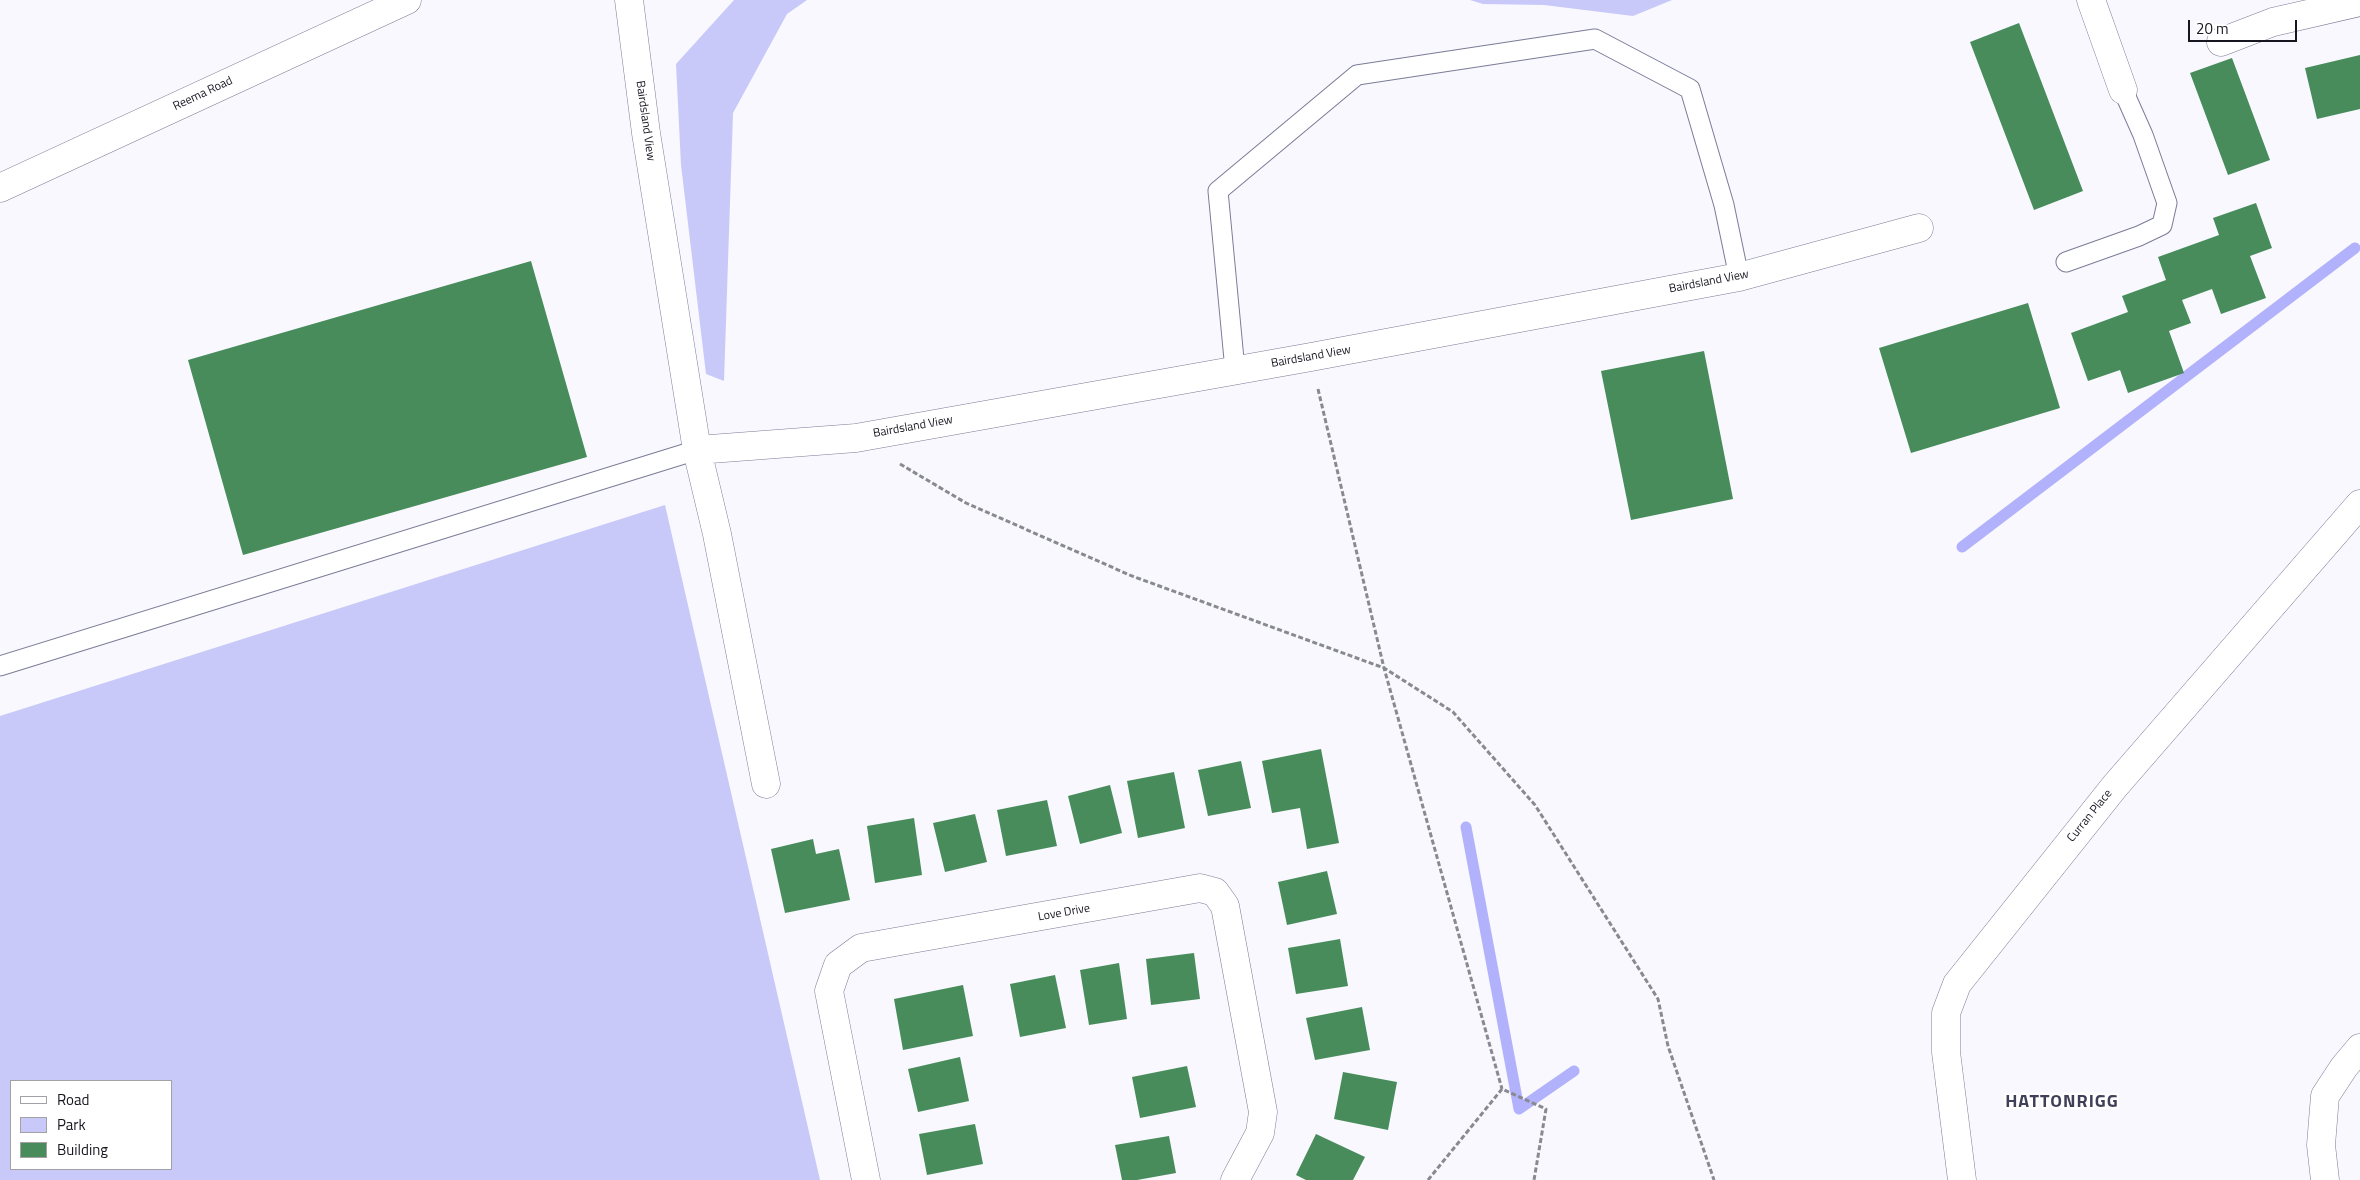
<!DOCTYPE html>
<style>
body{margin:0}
#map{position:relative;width:2360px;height:1180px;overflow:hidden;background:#f8f8fe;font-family:"Titillium Web",sans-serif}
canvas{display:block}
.legend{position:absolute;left:10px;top:1080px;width:162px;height:90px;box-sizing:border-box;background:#fff;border:1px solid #a2a2a6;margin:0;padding:6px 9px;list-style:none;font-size:15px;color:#161620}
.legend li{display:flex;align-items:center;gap:10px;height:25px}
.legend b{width:25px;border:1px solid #a2a2a6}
.scale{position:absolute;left:2188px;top:20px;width:109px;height:22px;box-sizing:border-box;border:2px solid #161620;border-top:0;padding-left:6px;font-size:15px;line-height:18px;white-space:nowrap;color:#161620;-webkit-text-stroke:4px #fff;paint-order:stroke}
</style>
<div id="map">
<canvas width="2360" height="1180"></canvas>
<ul class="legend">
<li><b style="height:6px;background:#fff"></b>Road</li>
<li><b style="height:14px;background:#c8c9f9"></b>Park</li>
<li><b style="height:14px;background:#478c5a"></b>Building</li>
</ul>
<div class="scale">20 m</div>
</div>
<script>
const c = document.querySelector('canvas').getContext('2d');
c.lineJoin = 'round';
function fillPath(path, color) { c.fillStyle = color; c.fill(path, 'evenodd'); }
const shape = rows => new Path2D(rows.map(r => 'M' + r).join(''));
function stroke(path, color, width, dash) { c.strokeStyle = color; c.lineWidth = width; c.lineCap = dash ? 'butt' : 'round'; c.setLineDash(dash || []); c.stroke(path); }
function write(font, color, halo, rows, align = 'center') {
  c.font = font + ' "Titillium Web",sans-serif'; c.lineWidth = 5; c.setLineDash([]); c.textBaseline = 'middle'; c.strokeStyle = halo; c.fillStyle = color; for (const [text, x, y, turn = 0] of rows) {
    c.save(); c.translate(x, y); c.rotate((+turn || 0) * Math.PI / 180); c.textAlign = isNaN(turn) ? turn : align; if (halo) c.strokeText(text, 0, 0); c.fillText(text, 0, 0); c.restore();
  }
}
fillPath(shape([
 [734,0,807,0,787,14,733,113,724,381,706,374,681,165,676,64],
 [1470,0,1672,0,1633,16,1544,5,1483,4],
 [665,505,820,1180,0,1180,0,716],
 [11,1081,171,1081,171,1169,11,1169]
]), '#c8c9f9');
stroke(shape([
 [1962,547,2355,248],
 [1466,827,1519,1109,1574,1071]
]), '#b2b2fc', 11);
fillPath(shape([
 [2019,23,2083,191,2034,210,1970,42],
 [2360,55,2360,109,2317,119,2305,68],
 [2232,58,2270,160,2228,175,2190,73],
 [2256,203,2272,248,2250,256,2266,298,2221,314,2212,289,2182,300,2191,323,2169,331,2184,373,2128,393,2120,370,2088,381,2071,333,2128,312,2122,296,2166,280,2158,257,2219,235,2213,218],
 [531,261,587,457,243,555,188,360],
 [2028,303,2060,408,1911,453,1879,348],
 [1704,351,1733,499,1631,520,1601,371],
 [1321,749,1339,843,1307,849,1300,808,1272,813,1262,761],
 [1241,761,1251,808,1208,816,1198,770],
 [1174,772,1185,828,1138,838,1127,781],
 [1110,785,1122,833,1080,844,1068,796],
 [1047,800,1057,846,1006,856,997,810],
 [975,814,987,862,945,872,933,823],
 [914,818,922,875,875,883,867,826],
 [813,839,816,854,839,849,850,900,785,913,771,849],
 [1327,871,1337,914,1287,925,1278,882],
 [1340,939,1348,986,1296,994,1288,948],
 [1194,953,1200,999,1151,1005,1146,959],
 [1119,963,1127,1019,1089,1025,1080,970],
 [1055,975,1066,1028,1020,1037,1010,984],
 [963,985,973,1036,903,1050,894,999],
 [1362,1007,1370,1050,1315,1060,1306,1018],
 [960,1057,969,1101,918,1112,908,1069],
 [1187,1066,1196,1107,1140,1118,1132,1077],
 [1343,1072,1397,1082,1388,1130,1334,1119],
 [975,1124,983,1164,927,1175,919,1134],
 [1316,1134,1365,1157,1353,1180,1306,1180,1296,1175],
 [1169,1136,1176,1173,1137,1180,1122,1180,1115,1145]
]), '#478c5a');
const service = shape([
 [2066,262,2139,236,2162,225,2167,203,2143,135,2123,90],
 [1235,370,1218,191,1357,75,1595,39,1690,89,1724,205,1739,277],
 [0,666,697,450]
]);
const minor = shape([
 [629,0,646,133,697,450,717,534,766,784],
 [2091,0,2123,90],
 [2221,42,2273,22,2360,2],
 [0,188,407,0],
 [697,450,856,438,1311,357,1739,277,1919,228],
 [866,1180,829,991,838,965,861,948,1200,888,1215,892,1225,906,1263,1112,1260,1133,1235,1180],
 [1962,1180,1946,1052,1946,1013,1957,984,2115,786,2360,504],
 [2325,1180,2321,1145,2325,1096,2344,1067,2360,1048]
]);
stroke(service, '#7b7c97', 21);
stroke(minor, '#7b7c97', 29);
stroke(shape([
 [1318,389,1384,668,1502,1089],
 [900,464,966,503,1132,576,1384,668,1453,712,1535,805,1658,999,1668,1046,1714,1180],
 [1428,1180,1502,1089,1546,1109,1534,1180]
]), '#898991', 3, [5, 2.5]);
stroke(service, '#fff', 19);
stroke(minor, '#fff', 28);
write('12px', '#161620', '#fff', [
 ["Reema Road",203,94,-25],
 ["Bairdsland View",645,121,82],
 ["Bairdsland View",1709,282,-11],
 ["Bairdsland View",1311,357,-10],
 ["Bairdsland View",913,427,-10],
 ["Curran Place",2090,816,-51],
 ["Love Drive",1064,913,-10]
]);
c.letterSpacing = '1px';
write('bold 18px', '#404058', '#fff', [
 ["HATTONRIGG",2062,1103]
]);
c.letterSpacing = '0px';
</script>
